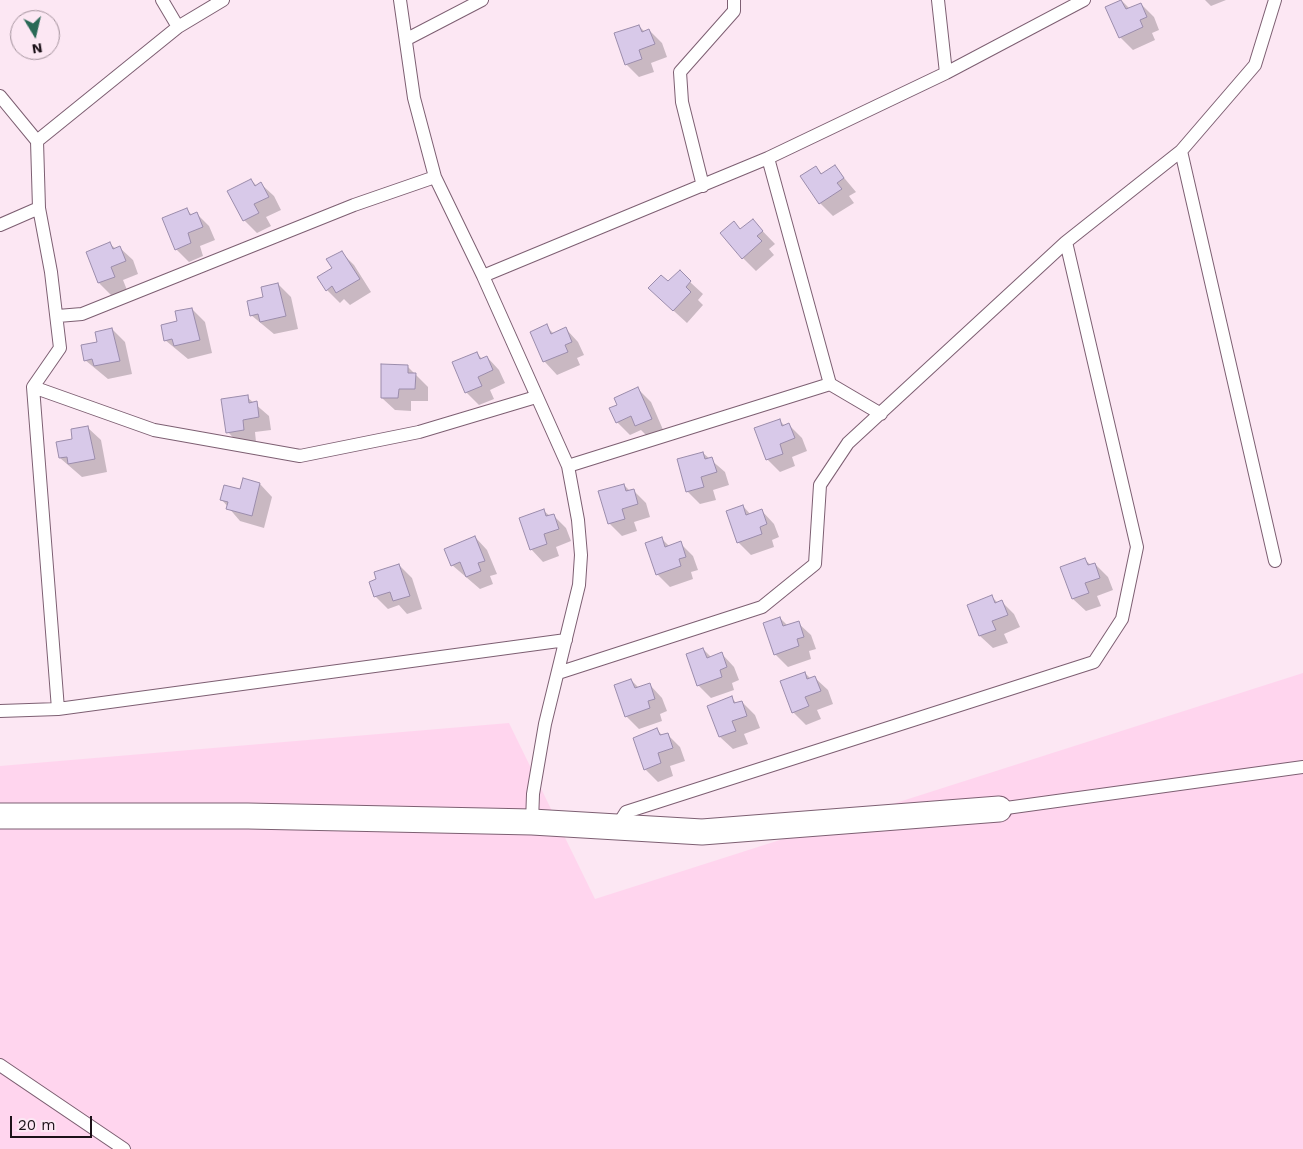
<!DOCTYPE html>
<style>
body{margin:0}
#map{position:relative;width:1303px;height:1149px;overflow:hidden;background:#fce7f3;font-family:"Work Sans",sans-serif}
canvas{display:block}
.north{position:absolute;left:10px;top:10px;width:50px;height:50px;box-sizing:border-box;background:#fce7f3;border:1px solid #a2919b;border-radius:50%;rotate:171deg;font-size:14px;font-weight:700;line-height:20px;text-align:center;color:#1c1118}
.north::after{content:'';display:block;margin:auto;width:18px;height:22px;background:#2a6956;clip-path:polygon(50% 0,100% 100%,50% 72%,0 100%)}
.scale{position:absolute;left:10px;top:1116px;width:82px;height:22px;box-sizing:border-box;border:2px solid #1c1118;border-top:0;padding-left:6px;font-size:15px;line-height:18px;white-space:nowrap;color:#1c1118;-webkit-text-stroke:4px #fce7f3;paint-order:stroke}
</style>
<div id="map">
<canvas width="1303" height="1149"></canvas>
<div class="north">N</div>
<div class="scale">20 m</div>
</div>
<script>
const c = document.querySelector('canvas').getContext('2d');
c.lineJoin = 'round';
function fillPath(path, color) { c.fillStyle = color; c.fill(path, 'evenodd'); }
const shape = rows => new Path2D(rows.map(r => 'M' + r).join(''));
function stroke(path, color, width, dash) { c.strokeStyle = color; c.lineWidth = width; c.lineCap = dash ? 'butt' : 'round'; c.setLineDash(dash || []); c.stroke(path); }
fillPath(shape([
 [1303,673,1303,1149,0,1149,0,766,509,723,595,899]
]), '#ffd5ee');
fillPath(shape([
 [1205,0,1226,0,1211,6],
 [1122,1,1130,9,1141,4,1154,17,1159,30,1152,33,1155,40,1133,50,1120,37],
 [639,26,645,32,649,30,662,43,667,57,651,63,654,72,639,77,626,64],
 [815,167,823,175,835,167,856,192,849,196,854,203,833,216,820,203,802,176],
 [251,180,257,186,261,184,274,196,281,210,266,217,271,226,257,233,244,220],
 [187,210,192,215,197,214,209,226,215,240,200,246,203,256,189,262,176,249],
 [753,221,775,244,769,249,774,255,756,271,743,258,741,230],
 [110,244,116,249,120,248,133,260,138,274,123,280,127,290,112,296,99,283,87,253],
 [341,252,354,265,371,292,350,305,344,299,340,303,327,290],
 [690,282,703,294,698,300,703,305,687,323,663,301,668,283],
 [278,284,291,297,298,329,274,334,251,315],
 [192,309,205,322,212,353,188,359,165,340,178,322],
 [546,326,554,334,566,329,578,342,584,355,577,358,580,365,557,375,545,362,532,332],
 [112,329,125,342,132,374,108,379,85,360],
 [477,353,482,359,487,357,499,370,505,383,490,390,494,399,479,405,466,392],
 [407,366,428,387,428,401,411,401,411,411,395,410,382,398],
 [638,389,651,402,664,432,649,438,641,430,630,435,617,422,619,406],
 [247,397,269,416,271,430,255,432,256,442,240,445,228,432],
 [779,420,785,426,789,425,802,438,807,451,792,457,795,466,780,472,767,459],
 [88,428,101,440,107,472,82,477,60,458,74,440],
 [703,453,725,472,729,485,713,490,716,500,700,504,687,491],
 [260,484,272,497,264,528,240,521,222,500],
 [624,485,630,491,633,490,646,503,650,517,634,522,637,531,622,536,609,523],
 [743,506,751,515,762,511,774,524,779,537,772,540,774,547,751,555,738,542],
 [544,511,550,516,553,515,566,528,571,541,556,547,559,556,543,562,531,549],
 [475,537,487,550,497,574,490,576,493,584,480,589,452,565],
 [662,539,670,547,680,543,693,556,698,570,691,572,693,579,670,587,657,574],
 [1085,560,1091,565,1095,564,1108,577,1113,590,1097,596,1101,606,1086,611,1073,599],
 [399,565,412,578,422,609,407,614,399,605,388,609,375,596],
 [992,597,998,603,1001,601,1014,614,1020,627,1004,634,1008,643,993,648,980,636],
 [780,618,788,626,798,623,811,635,816,649,809,651,811,659,788,667,775,654],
 [703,649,711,657,722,654,734,667,739,680,732,683,734,690,711,698,698,685],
 [805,673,811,679,815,678,828,690,833,704,817,710,821,719,806,725,793,712],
 [631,680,639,688,650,685,662,698,667,711,660,714,662,721,639,729,626,716],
 [732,698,737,704,742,702,755,715,760,728,744,734,748,744,733,749,720,737],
 [657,730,663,736,667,734,680,747,685,761,670,766,673,776,658,782,645,769]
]), '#0003');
const building = shape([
 [1121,0,1126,9,1141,3,1147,17,1140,20,1143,27,1119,38,1105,7,1121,0],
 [639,25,642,32,649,29,655,44,639,50,642,59,625,65,614,33,639,25],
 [835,165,844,178,837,183,842,189,819,204,800,176,816,166,821,174,835,165],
 [251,179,255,186,261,182,269,197,254,204,259,213,243,221,227,191,251,179],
 [187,208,190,215,197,212,203,227,188,233,191,243,175,250,162,218,187,208],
 [753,219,763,231,757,236,762,241,742,259,720,233,734,221,740,229,753,219],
 [110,242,113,249,120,246,126,261,111,267,115,277,98,283,86,252,110,242],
 [342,251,360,279,336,293,332,286,326,291,317,277,332,268,326,259,342,251],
 [680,270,691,281,686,287,691,292,673,311,648,288,661,275,668,281,680,270],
 [278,283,286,316,260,322,258,314,250,316,247,301,263,297,261,287,278,283],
 [192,308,200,340,174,346,172,339,164,341,161,325,177,321,175,311,192,308],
 [547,324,551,334,566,327,572,342,565,345,568,352,543,362,530,332,547,324],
 [112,328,120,361,94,366,92,359,84,361,81,345,97,342,95,332,112,328],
 [477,352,480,359,487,356,493,370,478,377,482,386,465,393,452,362,477,352],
 [381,364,408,365,408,373,416,373,415,389,399,389,398,398,381,398,381,364],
 [638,387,652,419,635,426,631,416,616,423,609,408,617,405,614,398,638,387],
 [248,395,249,403,257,401,259,417,243,420,244,430,226,433,221,399,248,395],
 [780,419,782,426,789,423,795,438,780,444,783,454,766,460,754,428,780,419],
 [88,426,95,459,68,464,67,457,59,458,56,442,72,439,71,429,88,426],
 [703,452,705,459,712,457,717,472,701,477,704,487,686,492,677,459,703,452],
 [243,478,260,483,252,516,226,509,228,502,220,500,224,485,240,489,243,478],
 [624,484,626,491,634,489,638,504,622,509,625,519,608,524,598,491,624,484],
 [743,505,746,515,762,509,767,524,760,527,762,534,737,543,726,511,743,505],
 [544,509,546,516,554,514,559,529,544,534,547,544,530,550,519,518,544,509],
 [475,536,485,561,478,563,481,571,466,577,460,562,451,566,444,549,475,536],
 [662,537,665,547,681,541,686,557,679,559,681,566,656,575,645,543,662,537],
 [1085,558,1088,565,1095,563,1100,578,1085,583,1089,593,1072,599,1060,567,1085,558],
 [399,564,410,596,393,601,390,592,374,597,369,582,376,579,374,572,399,564],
 [992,595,995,603,1002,600,1008,615,992,621,996,630,979,636,967,605,992,595],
 [780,617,783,626,799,621,804,637,797,639,799,646,774,655,763,623,780,617],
 [703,648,707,658,722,652,727,667,720,670,722,677,697,686,686,654,703,648],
 [805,672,807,679,815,676,821,691,805,697,809,706,792,713,780,681,805,672],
 [631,679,635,688,650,683,655,699,648,701,650,708,625,717,614,685,631,679],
 [732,696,734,703,742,701,747,716,732,721,736,731,719,737,707,706,732,696],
 [657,728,660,735,668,733,673,748,658,753,661,763,644,770,633,738,657,728]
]);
fillPath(building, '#d8c9e9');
stroke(building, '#9b8cab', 1);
const service = shape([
 [162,0,178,27],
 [400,0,414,98,435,177,483,276,568,466,578,520,581,555,579,585,545,724,533,794,532,822],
 [938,0,946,73],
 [407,39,482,0],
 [0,96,37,141],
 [1181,151,1275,561],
 [768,158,830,384,881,414],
 [703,186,682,102,680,72,734,11,734,0],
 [0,225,39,208],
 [483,276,768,158,946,73,1084,0],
 [58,316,82,314,354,205,435,177],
 [33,387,154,430,300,456,419,432,536,397],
 [568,466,830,384],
 [558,673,762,607,815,564,820,485,848,443,1066,242],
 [58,709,33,387,60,348,51,272,39,208,37,141,178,27,223,0],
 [0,711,58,709,566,640],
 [999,809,1303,767],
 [616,828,626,812,1094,662,1122,619,1137,547,1066,242,1181,151,1255,65,1275,0],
 [0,1065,124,1149]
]);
const minor = shape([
 [0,816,248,816,532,822,702,832,999,809]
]);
stroke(service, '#7d5f72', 14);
stroke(minor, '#7d5f72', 27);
stroke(service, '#fff', 12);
stroke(minor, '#fff', 25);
</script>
